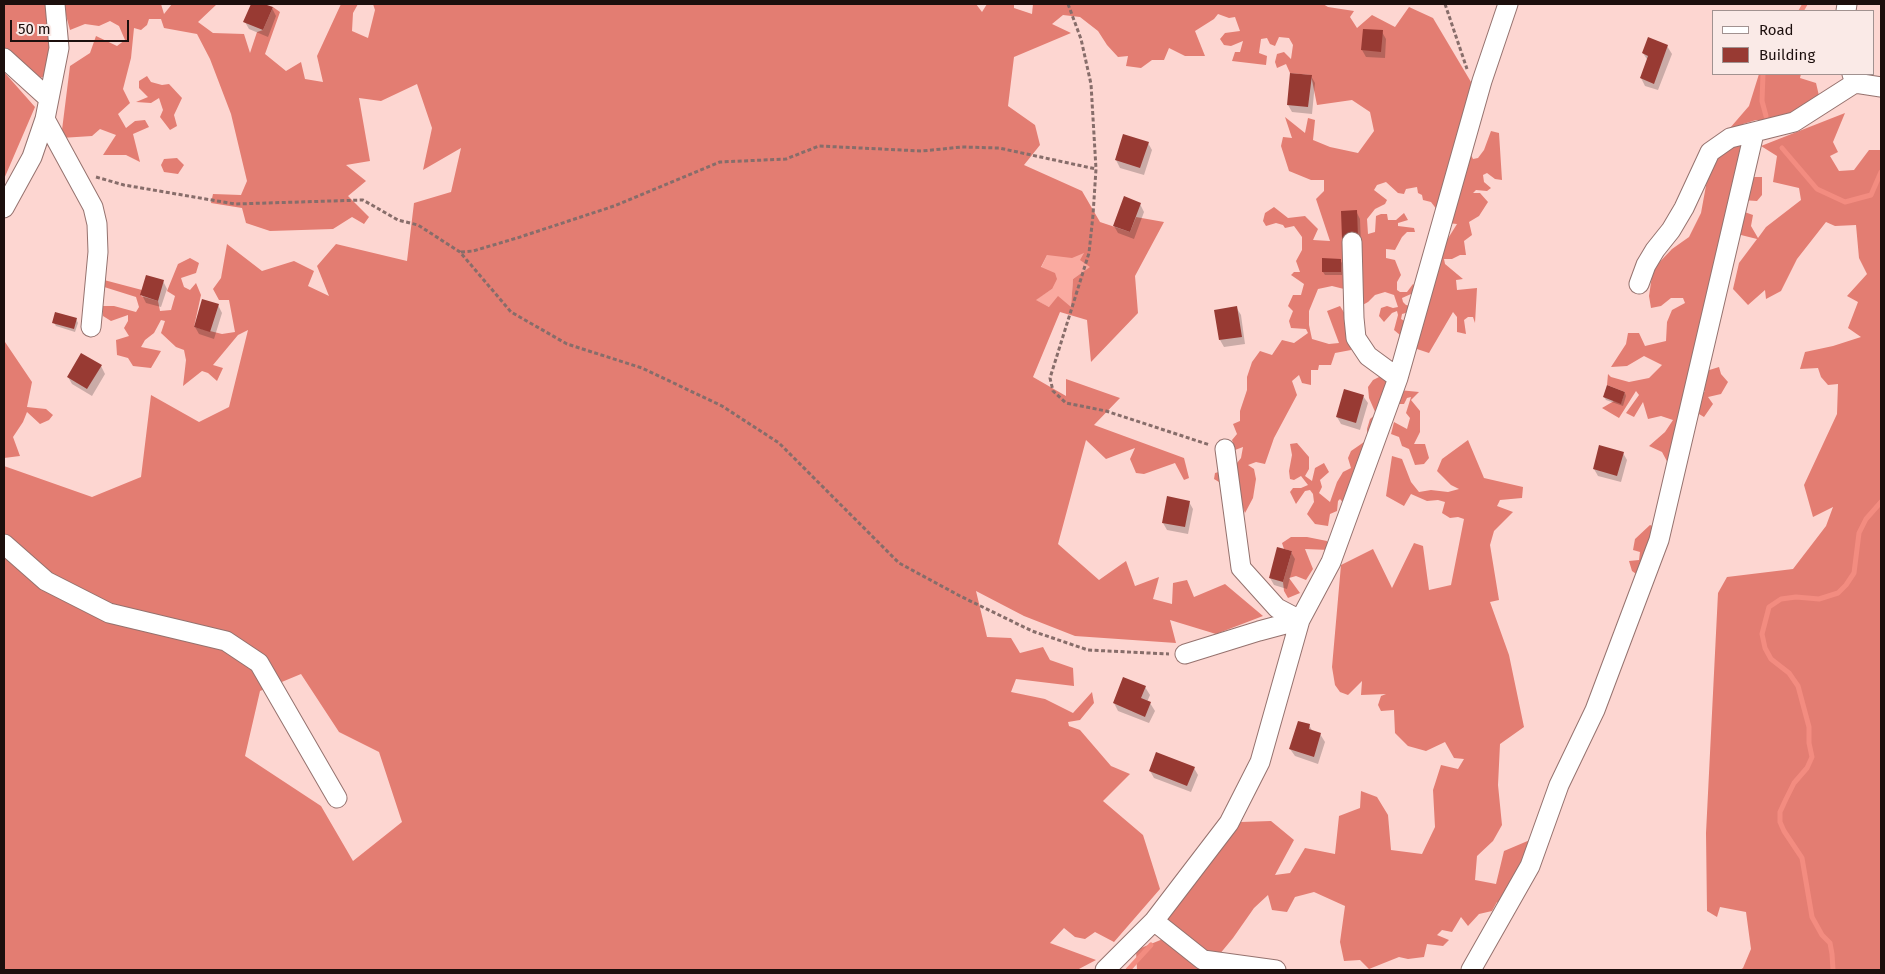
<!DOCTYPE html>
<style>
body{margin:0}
#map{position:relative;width:1885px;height:974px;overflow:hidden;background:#fdd6d1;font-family:"Fira Sans",sans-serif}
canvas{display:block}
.frame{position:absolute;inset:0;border:5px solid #1c0f0d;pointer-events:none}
.legend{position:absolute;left:1712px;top:10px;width:162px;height:65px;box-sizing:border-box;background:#faeae7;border:1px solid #a19290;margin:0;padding:6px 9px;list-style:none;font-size:15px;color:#1c0f0d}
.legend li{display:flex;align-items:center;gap:10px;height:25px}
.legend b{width:25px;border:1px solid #a19290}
.scale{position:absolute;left:10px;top:20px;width:119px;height:22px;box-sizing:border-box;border:2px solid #1c0f0d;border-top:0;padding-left:6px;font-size:15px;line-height:18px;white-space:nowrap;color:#1c0f0d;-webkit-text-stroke:4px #faeae7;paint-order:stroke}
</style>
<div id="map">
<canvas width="1885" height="974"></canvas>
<div class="frame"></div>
<ul class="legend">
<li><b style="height:6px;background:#fff"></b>Road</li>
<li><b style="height:14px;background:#983a33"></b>Building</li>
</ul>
<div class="scale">50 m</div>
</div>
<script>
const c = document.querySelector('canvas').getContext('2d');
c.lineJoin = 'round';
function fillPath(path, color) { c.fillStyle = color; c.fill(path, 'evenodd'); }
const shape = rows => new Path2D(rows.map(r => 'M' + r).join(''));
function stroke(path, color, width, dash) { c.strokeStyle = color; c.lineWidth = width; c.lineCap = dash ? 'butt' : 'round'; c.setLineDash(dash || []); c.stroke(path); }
fillPath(shape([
 [1085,252,1091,267,1073,279,1071,307,1049,307,1035,300,1052,289,1041,268,1047,255,1057,255]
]), '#faaaa0');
fillPath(shape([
 [4,4,50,4,53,49,47,76,36,79,26,71,4,48],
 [63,4,161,4,164,14,172,4,217,4,198,22,213,33,244,34,250,53,257,32,263,30,273,7,280,12,265,54,286,71,301,62,305,79,323,82,317,56,341,4,358,4,353,13,352,31,368,38,375,10,373,4,976,4,982,12,987,4,1014,4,1014,8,1032,14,1033,4,1323,4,1328,7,1354,11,1350,17,1357,28,1372,15,1395,27,1409,7,1433,18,1471,82,1474,96,1463,138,1473,159,1478,158,1484,150,1491,131,1499,133,1502,180,1495,179,1487,173,1483,175,1484,182,1491,188,1487,191,1476,190,1473,193,1480,193,1488,202,1479,216,1469,222,1472,235,1464,241,1466,255,1460,255,1452,259,1444,259,1445,264,1463,279,1456,280,1457,290,1477,288,1475,323,1473,317,1468,317,1464,320,1466,334,1457,332,1457,317,1453,312,1429,353,1414,348,1442,248,1457,224,1447,223,1431,202,1423,200,1422,195,1418,193,1417,187,1406,189,1404,194,1398,193,1386,182,1377,185,1374,190,1387,200,1385,204,1375,209,1367,219,1368,234,1375,232,1376,216,1381,214,1387,214,1388,220,1396,220,1404,213,1408,220,1398,223,1398,226,1414,228,1415,232,1407,232,1402,237,1395,250,1386,249,1386,258,1395,260,1401,275,1397,282,1397,290,1400,292,1407,292,1413,284,1420,290,1402,298,1403,302,1406,305,1415,307,1412,311,1402,314,1401,319,1410,324,1407,331,1400,335,1394,330,1398,315,1397,311,1392,313,1384,322,1379,316,1381,308,1387,306,1393,308,1398,307,1394,295,1385,292,1375,295,1368,302,1359,307,1348,290,1332,286,1318,289,1309,311,1309,325,1312,339,1329,344,1339,343,1327,311,1340,306,1348,319,1351,350,1335,353,1331,365,1319,365,1318,370,1311,370,1311,385,1302,383,1299,375,1292,381,1297,395,1274,438,1265,464,1256,462,1248,465,1254,469,1256,479,1253,498,1245,513,1234,485,1222,480,1219,482,1214,479,1215,473,1233,468,1241,458,1243,447,1235,450,1232,440,1237,434,1233,424,1240,421,1240,411,1247,390,1247,377,1252,362,1260,351,1272,355,1282,340,1294,343,1308,333,1306,329,1291,328,1289,321,1293,311,1288,306,1293,295,1301,295,1304,284,1291,275,1294,272,1300,272,1296,261,1302,250,1302,237,1294,226,1285,228,1283,225,1276,223,1266,226,1263,221,1265,213,1274,207,1288,218,1305,216,1318,229,1313,240,1330,241,1316,199,1324,191,1324,180,1311,180,1289,171,1281,146,1283,137,1292,138,1285,117,1305,133,1308,118,1315,120,1313,140,1330,147,1358,153,1374,131,1370,112,1352,100,1317,105,1311,75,1290,73,1286,64,1277,68,1275,62,1277,54,1284,52,1291,59,1293,45,1289,38,1279,37,1275,46,1270,44,1267,38,1261,39,1259,53,1267,56,1266,65,1232,61,1235,52,1240,52,1243,41,1231,46,1224,45,1220,39,1225,33,1240,31,1235,17,1229,18,1218,14,1214,19,1195,31,1205,56,1185,56,1169,48,1164,60,1152,60,1141,68,1126,66,1128,56,1118,57,1107,45,1098,31,1080,17,1063,15,1052,24,1071,33,1014,57,1008,106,1035,125,1040,145,1024,165,1082,191,1100,222,1130,232,1136,217,1164,222,1135,276,1138,313,1091,362,1087,320,1060,312,1033,377,1066,396,1066,379,1120,398,1094,425,1184,458,1189,478,1184,480,1175,463,1144,474,1136,473,1130,459,1135,448,1106,459,1086,440,1058,544,1099,580,1126,561,1135,586,1159,577,1153,599,1172,604,1173,583,1187,580,1194,597,1225,584,1263,616,1216,634,1170,620,1176,643,1075,636,1024,616,976,591,987,637,1011,638,1020,653,1043,647,1050,660,1073,668,1074,686,1016,679,1011,692,1045,699,1073,713,1092,692,1094,703,1080,720,1068,722,1069,726,1080,730,1111,766,1130,774,1103,801,1143,835,1160,889,1114,942,1095,932,1085,939,1075,937,1064,928,1050,943,1096,960,1077,970,4,970,4,466,92,497,141,477,151,395,199,422,229,407,248,330,238,335,213,365,223,368,217,381,208,373,202,371,183,386,186,360,184,350,176,347,161,333,165,321,161,320,154,333,145,340,141,347,161,351,151,368,133,366,128,358,117,355,116,340,129,336,124,328,128,321,128,315,111,321,103,316,103,306,114,306,136,312,139,307,136,297,101,286,104,280,142,290,141,296,158,301,160,311,171,310,175,296,167,291,178,264,190,258,199,263,196,273,181,278,184,287,190,290,196,283,201,295,194,327,222,334,235,332,229,300,219,300,213,289,221,278,227,244,262,271,294,261,314,271,308,286,329,296,317,266,336,244,407,261,414,203,451,192,461,148,423,170,432,128,417,84,381,101,359,98,370,161,346,165,366,181,348,196,369,217,364,224,352,217,333,229,270,231,246,223,242,208,211,203,213,194,241,195,247,181,231,114,210,59,197,34,164,28,161,19,149,19,147,25,141,30,134,28,131,58,123,89,130,103,118,114,126,128,135,121,145,120,149,127,133,134,140,162,126,155,103,155,116,135,100,129,92,136,61,138,70,66,90,53,96,36,117,46,125,40,119,26,110,21,99,26,85,24,70,30],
 [1084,253,1080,260,1090,267,1073,279,1071,307,1058,296,1049,307,1036,300,1052,289,1057,279,1055,273,1041,267,1047,255,1072,258],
 [301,674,339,732,379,752,402,822,353,861,321,806,245,756,260,691],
 [4,72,35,107,4,179],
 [1759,74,1801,74,1800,78,1816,83,1820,100,1776,120,1756,120,1743,124,1717,143,1749,106],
 [147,76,151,82,162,85,169,84,182,98,174,115,177,126,170,130,160,117,163,110,159,98,151,103,136,102,148,97,139,88,139,81],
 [1845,113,1833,142,1838,152,1830,156,1839,171,1854,170,1869,150,1881,150,1881,970,1740,970,1743,968,1751,949,1746,912,1720,907,1717,917,1707,911,1706,833,1718,593,1727,577,1793,569,1826,526,1833,507,1813,517,1804,485,1837,414,1838,384,1828,385,1821,377,1818,368,1800,369,1805,352,1833,346,1861,337,1848,328,1858,302,1847,296,1867,274,1859,258,1856,225,1835,226,1826,222,1797,259,1781,291,1766,299,1765,290,1748,305,1733,289,1739,263,1757,239,1737,234,1670,467,1662,452,1649,446,1665,432,1673,420,1661,416,1648,419,1643,402,1634,417,1626,413,1639,395,1636,391,1619,418,1602,408,1614,401,1621,403,1625,392,1607,385,1608,374,1611,377,1629,382,1649,378,1662,365,1644,356,1627,366,1611,367,1626,344,1628,333,1639,333,1645,346,1666,341,1667,322,1672,310,1685,303,1683,298,1671,298,1661,306,1651,308,1649,296,1653,269,1672,249,1689,237,1701,213,1707,180,1715,154,1736,142,1747,143,1748,177,1762,177,1762,195,1757,201,1742,200,1736,209,1753,215,1751,226,1758,238,1766,227,1801,200,1799,188,1773,182,1777,156,1761,146],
 [177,158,184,165,178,174,164,172,161,165,164,159],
 [5,342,32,382,27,407,46,409,53,415,49,420,40,424,27,412,23,422,13,437,20,456,4,458,4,343],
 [1719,367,1721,374,1728,382,1721,394,1708,397,1713,404,1704,417,1694,411,1694,404,1705,391,1699,388,1703,372],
 [1383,375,1392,381,1346,506,1340,499,1338,501,1337,511,1330,514,1328,526,1315,524,1307,514,1314,502,1313,494,1310,490,1305,491,1296,504,1290,492,1293,488,1301,488,1308,485,1301,476,1294,480,1290,479,1289,471,1292,455,1290,444,1297,443,1309,457,1309,469,1305,476,1312,481,1315,468,1324,463,1329,472,1320,480,1322,487,1319,493,1330,502,1337,482,1343,472,1351,468,1348,458,1351,451,1367,440,1367,429,1370,419,1376,414,1369,398,1368,387,1373,380],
 [1399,390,1419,392,1411,400,1420,411,1420,432,1414,444,1425,444,1429,458,1424,464,1415,465,1409,449,1402,446,1399,437,1391,434,1394,422,1407,429,1410,418,1406,413,1411,397,1407,398,1404,404,1399,404],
 [1468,440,1484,478,1523,487,1522,498,1500,500,1497,506,1513,512,1494,531,1490,545,1499,600,1490,602,1509,655,1524,727,1500,744,1498,785,1502,825,1493,841,1477,856,1475,880,1496,884,1504,851,1537,837,1504,904,1497,902,1492,911,1479,914,1468,926,1461,917,1452,932,1442,930,1437,935,1449,940,1443,946,1427,944,1424,957,1408,959,1399,957,1369,969,1360,960,1344,961,1340,942,1345,906,1314,892,1295,897,1287,912,1272,910,1268,895,1254,908,1233,938,1209,967,1215,970,1137,970,1136,950,1163,939,1168,914,1241,822,1271,821,1294,840,1275,875,1290,873,1305,848,1335,854,1339,816,1360,808,1361,791,1377,797,1388,815,1391,850,1422,854,1435,827,1433,790,1441,765,1458,769,1464,759,1454,758,1445,742,1426,751,1408,746,1395,733,1394,710,1381,711,1378,705,1381,696,1386,694,1361,695,1362,681,1348,695,1340,692,1335,685,1332,667,1341,565,1373,549,1392,588,1414,543,1423,546,1429,590,1451,585,1464,519,1458,517,1450,518,1442,513,1445,502,1438,500,1427,501,1411,494,1404,506,1386,496,1392,456,1402,459,1411,482,1419,492,1431,490,1448,492,1459,489,1451,485,1437,471,1442,459],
 [1650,525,1657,528,1639,576,1632,571,1629,561,1639,560,1640,552,1633,550,1635,539],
 [1291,537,1307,537,1327,541,1329,550,1305,549,1313,569,1306,580,1296,576,1289,578,1300,593,1288,598,1284,591,1283,582,1292,551,1284,549,1282,543]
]), '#e37d72');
fillPath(shape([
 [252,4,261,4,272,8,276,16,268,37,249,29,245,22],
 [1382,32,1386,39,1385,58,1366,57,1362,50],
 [1667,46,1672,54,1658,90,1645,86,1641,78,1648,61,1643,53],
 [1311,76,1315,83,1312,114,1292,112,1288,105],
 [1148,143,1152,150,1144,175,1120,168,1116,160],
 [1140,204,1144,212,1134,239,1118,233,1114,226],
 [1356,211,1360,219,1361,245,1344,238],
 [1340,260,1342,263,1342,275,1325,275,1323,272],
 [163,281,167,289,161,307,146,303,142,295],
 [218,305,222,313,214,339,199,334,195,327],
 [1236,307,1241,315,1245,344,1224,347,1220,340],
 [76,319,78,323,75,332,56,326,54,323],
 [101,366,105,374,92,396,72,384,68,377],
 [1625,393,1626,396,1623,406,1606,400,1604,397],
 [1363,396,1368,403,1360,430,1341,424,1337,417],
 [1623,453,1627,460,1621,482,1598,476,1594,469],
 [1189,502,1193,509,1188,534,1167,530,1163,523],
 [1291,552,1295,559,1287,589,1274,585,1270,578],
 [1145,687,1150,695,1147,702,1150,703,1155,711,1149,723,1118,711,1114,703],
 [1309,725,1313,732,1320,734,1325,742,1318,764,1295,756,1290,749],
 [1194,768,1198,775,1191,792,1154,778,1150,771]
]), '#0003');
stroke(shape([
 [1801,11,1805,4],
 [1763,74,1762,101,1766,116],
 [1782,148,1817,189,1845,202,1871,195,1881,172],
 [1128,970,1151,945],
 [1833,970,1832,954,1830,943,1822,935,1812,917,1802,858,1784,831,1780,822,1780,812,1786,799,1794,783,1807,768,1812,757,1809,743,1809,727,1798,686,1789,673,1771,659,1765,648,1762,634,1769,607,1781,599,1796,597,1819,599,1838,593,1846,585,1854,573,1859,533,1866,519,1881,502]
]), '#f38c80', 5);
fillPath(shape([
 [251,4,264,4,273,7,263,30,243,22],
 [1363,29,1383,30,1381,52,1361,50],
 [1648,37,1668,45,1654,84,1640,78,1648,56,1642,53],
 [1290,73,1312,75,1308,107,1287,105],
 [1123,134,1149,142,1140,168,1115,160],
 [1124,196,1141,203,1130,232,1113,226],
 [1357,210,1358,238,1342,239,1341,211],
 [1322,258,1341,259,1341,272,1322,272],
 [146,275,164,280,158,301,140,295],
 [202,299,219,304,210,332,194,327],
 [1237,306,1242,337,1219,340,1214,310],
 [55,312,77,318,74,329,52,323],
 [81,353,102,365,87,389,67,377],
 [1607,385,1625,392,1621,404,1603,397],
 [1344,389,1364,395,1356,423,1336,417],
 [1599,445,1624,452,1617,476,1593,469],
 [1167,496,1190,501,1185,527,1162,523],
 [1277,547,1292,551,1283,582,1269,578],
 [1123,677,1146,686,1141,698,1151,702,1145,717,1113,703],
 [1298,721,1310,724,1309,729,1321,733,1314,757,1289,749],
 [1156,752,1195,767,1187,786,1149,771]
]), '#983a33');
const minor = shape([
 [1846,11,1847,4],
 [4,58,48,98],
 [1852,74,1855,83,1881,87],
 [45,119,93,207,97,224,98,252,91,327],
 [4,208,32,157,45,119,59,48,55,4],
 [1352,242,1354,318,1356,338,1368,356,1398,378],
 [1639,284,1646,265,1655,250,1671,230,1684,208,1710,152,1730,138,1794,122,1855,83],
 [1225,449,1241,568,1277,608,1300,620],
 [4,544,46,581,109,613,226,641,259,663,337,798],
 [1185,654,1259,631,1300,620],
 [1154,921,1203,960,1276,970],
 [1105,970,1154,921,1229,823,1260,762,1300,620,1331,562,1398,378,1482,81,1508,4],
 [1471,970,1530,866,1559,785,1595,710,1659,540,1754,133]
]);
stroke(minor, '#95726e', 21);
stroke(shape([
 [1068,4,1081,39,1091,84,1096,169,1093,215,1089,253,1050,378,1053,391,1066,403,1106,411,1210,445],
 [1445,4,1467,69],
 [96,177,124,185,235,204,363,200,398,220,418,225,460,252,511,312,567,344,642,368,722,406,779,443,899,563,960,596,1032,631,1088,650,1169,654],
 [461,252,473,251,517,238,614,206,720,162,786,159,819,146,922,151,962,147,999,148,1096,169]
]), '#876d6a', 3, [4, 2.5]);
stroke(minor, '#fff', 19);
</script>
